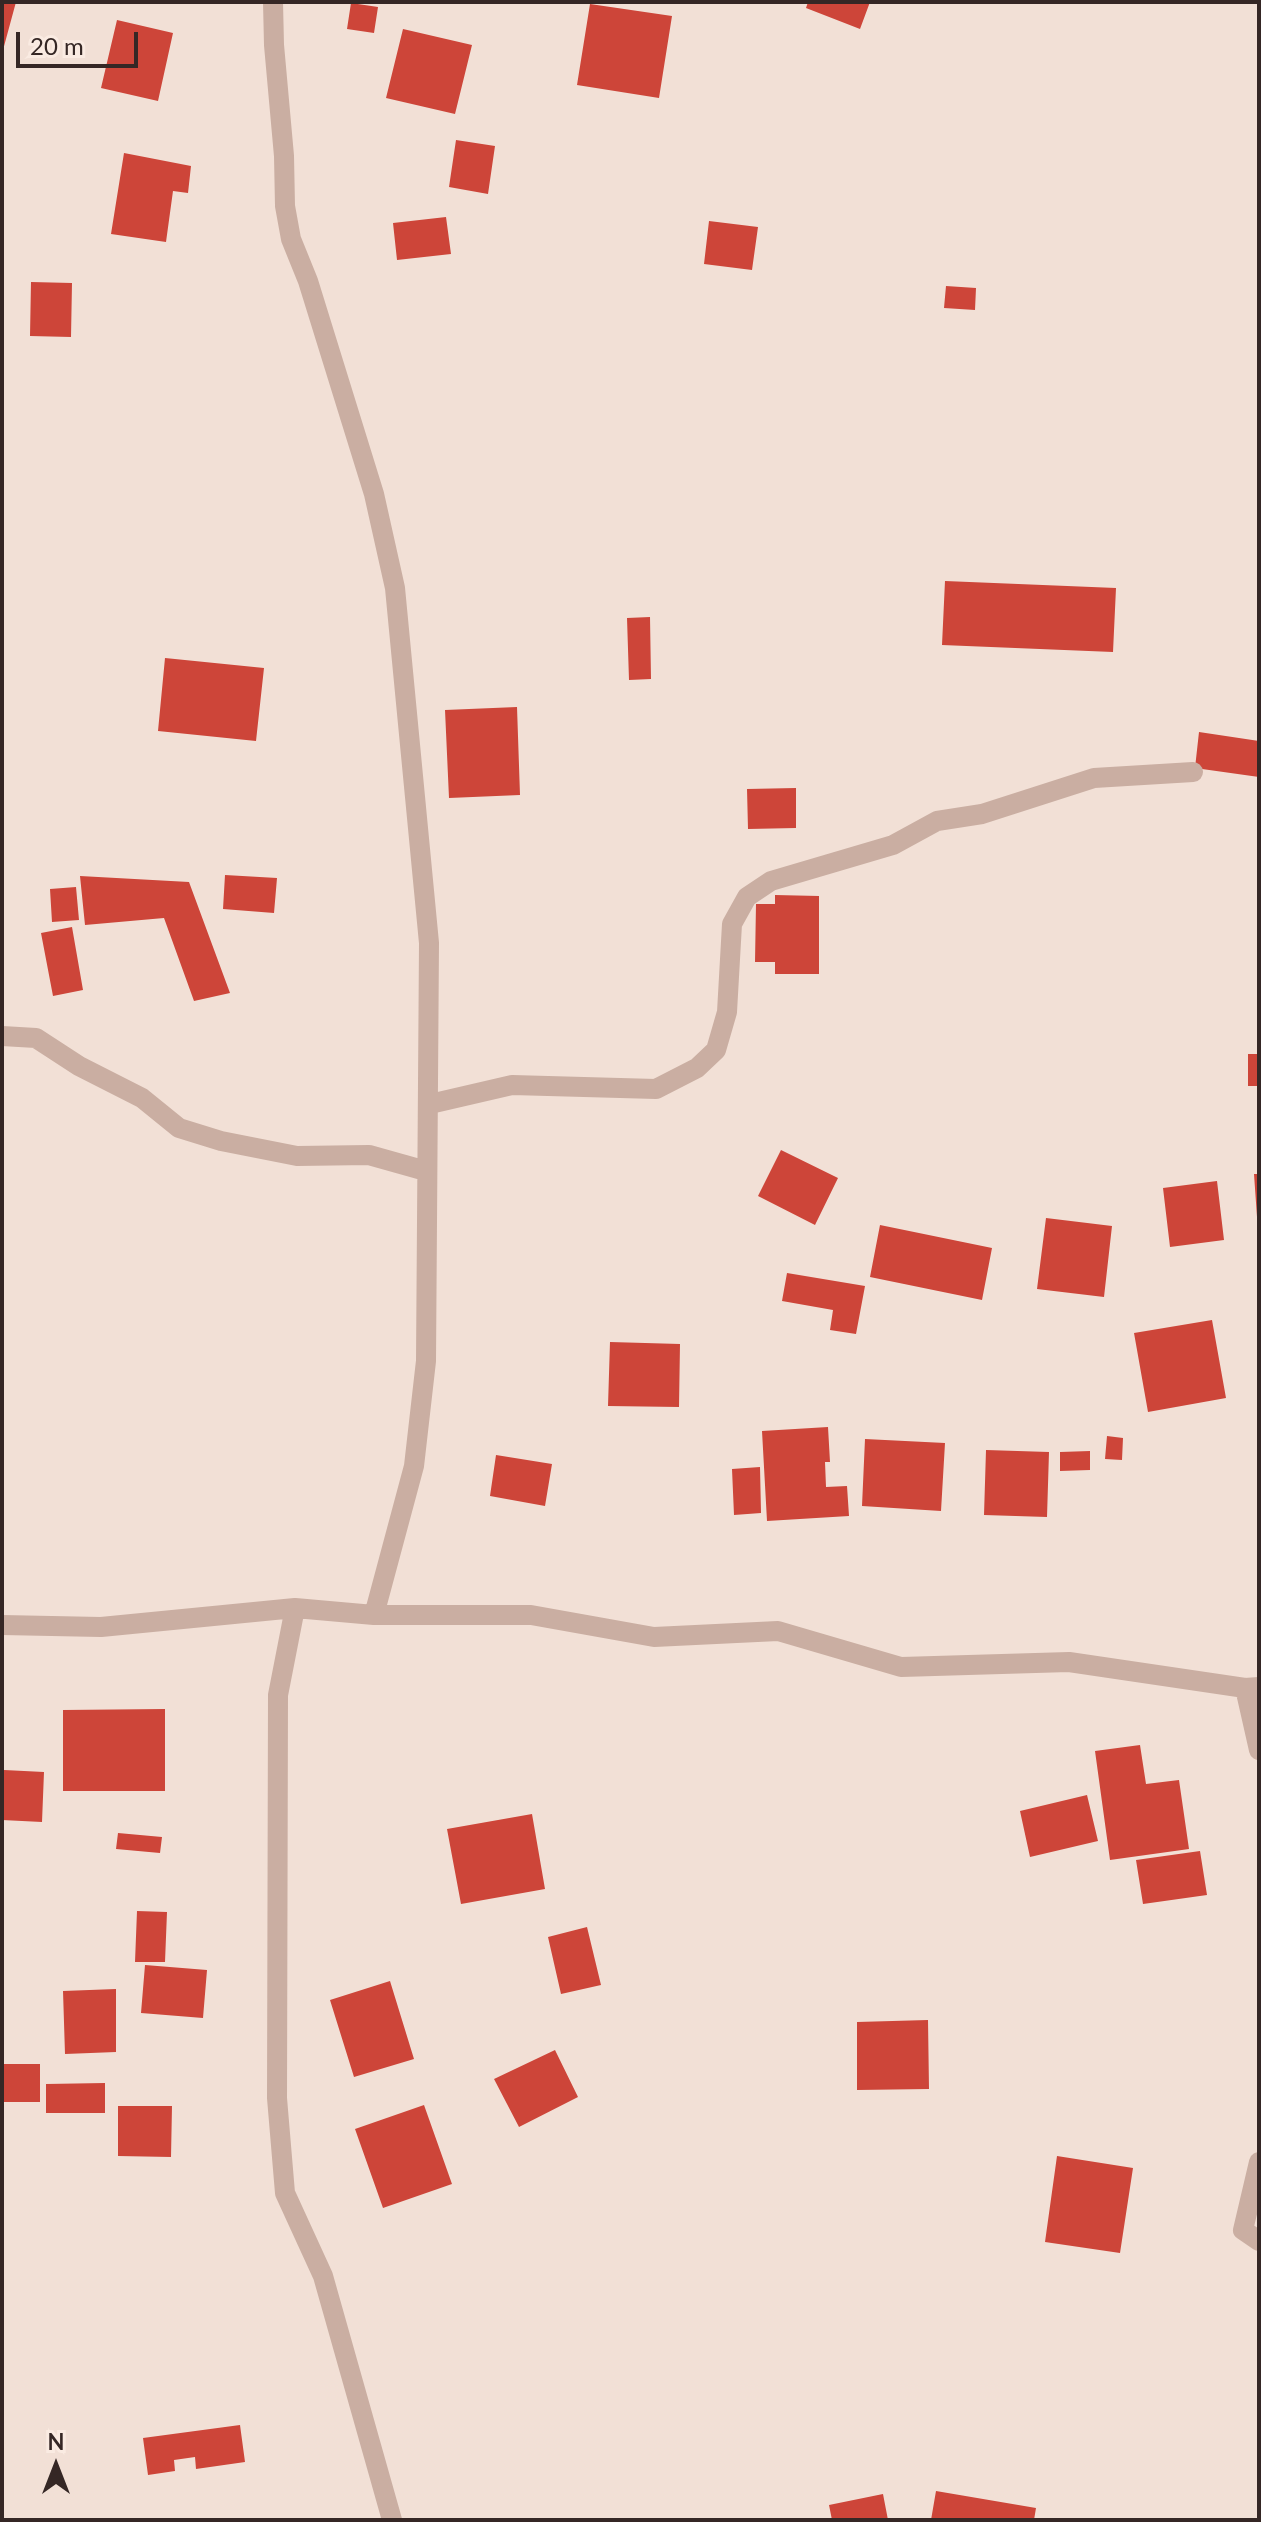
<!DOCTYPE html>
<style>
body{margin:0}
#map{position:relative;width:1261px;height:2522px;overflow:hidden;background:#f2e0d6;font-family:Lato,sans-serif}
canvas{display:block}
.frame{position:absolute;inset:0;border:4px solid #352725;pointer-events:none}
.north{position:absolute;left:16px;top:2426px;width:80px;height:80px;-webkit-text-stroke:6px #faebe2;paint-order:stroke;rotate:0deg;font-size:22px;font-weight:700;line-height:32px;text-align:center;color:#352725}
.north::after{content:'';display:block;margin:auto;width:28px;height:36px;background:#352725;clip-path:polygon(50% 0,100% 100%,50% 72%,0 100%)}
.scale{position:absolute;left:16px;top:32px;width:122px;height:36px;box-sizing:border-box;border:4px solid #352725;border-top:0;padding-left:10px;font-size:24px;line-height:28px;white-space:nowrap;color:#352725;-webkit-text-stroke:6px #faebe2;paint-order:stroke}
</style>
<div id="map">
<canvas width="1261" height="2522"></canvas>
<div class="frame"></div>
<div class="north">N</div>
<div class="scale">20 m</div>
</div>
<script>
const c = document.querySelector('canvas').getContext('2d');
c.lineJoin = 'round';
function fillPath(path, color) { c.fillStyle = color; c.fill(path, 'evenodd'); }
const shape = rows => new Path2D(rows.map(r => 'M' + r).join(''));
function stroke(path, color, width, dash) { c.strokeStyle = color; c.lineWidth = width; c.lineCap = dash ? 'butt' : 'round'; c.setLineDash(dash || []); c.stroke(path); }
fillPath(shape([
 [2,2,16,2,3,50,2,50],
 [808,2,870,2,860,29,806,8],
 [351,3,378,7,374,33,347,29],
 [590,4,672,16,659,98,577,85],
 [117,20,173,33,158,101,101,88],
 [403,29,472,45,455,114,386,98],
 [456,140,495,146,488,194,449,187],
 [124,153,191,166,188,193,173,191,166,242,111,234],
 [446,217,451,254,397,260,393,223],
 [709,221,758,227,752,270,704,264],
 [31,282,72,283,71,337,30,336],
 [946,286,976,288,975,310,944,308],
 [945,581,1116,588,1113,652,942,645],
 [650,617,651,679,629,680,627,618],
 [165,658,264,668,256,741,158,731],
 [517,707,520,795,449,798,445,710],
 [1199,732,1259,741,1259,777,1195,768],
 [796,788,796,828,748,829,747,789],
 [225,875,277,878,274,913,223,909],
 [80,876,189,882,230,993,194,1001,164,918,85,925],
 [76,887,79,920,52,922,50,889],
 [775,895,819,896,819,974,775,974,775,962,755,962,756,904,775,904],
 [72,927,83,990,53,996,41,933],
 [1248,1054,1259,1054,1259,1086,1248,1086],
 [781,1150,838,1178,815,1225,758,1196],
 [1254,1174,1259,1174,1259,1217,1257,1217],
 [1217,1181,1224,1240,1170,1247,1163,1188],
 [1046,1218,1112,1226,1104,1297,1037,1289],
 [880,1225,992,1248,982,1300,870,1277],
 [787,1273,865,1286,856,1334,830,1330,833,1310,782,1301],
 [1212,1320,1226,1398,1148,1412,1134,1333],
 [610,1342,680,1344,679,1407,608,1406],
 [828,1427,830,1462,825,1462,826,1487,847,1486,849,1516,767,1521,762,1431],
 [1107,1436,1123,1438,1122,1460,1105,1459],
 [865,1439,945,1443,941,1511,862,1506],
 [986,1450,1049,1452,1047,1517,984,1515],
 [1090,1451,1090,1470,1060,1471,1060,1452],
 [496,1455,552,1464,545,1506,490,1496],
 [760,1467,761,1513,734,1515,732,1469],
 [165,1709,165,1791,63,1791,63,1710],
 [1140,1745,1146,1784,1179,1780,1189,1849,1110,1860,1095,1751],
 [4,1770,44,1772,42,1822,2,1820],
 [1087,1795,1098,1841,1030,1857,1020,1811],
 [532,1814,545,1889,461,1904,447,1829],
 [118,1833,162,1837,160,1853,116,1849],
 [1200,1851,1207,1895,1143,1904,1136,1860],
 [137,1911,167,1912,165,1962,135,1962],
 [587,1927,601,1985,561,1994,548,1937],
 [145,1965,207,1970,203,2018,141,2013],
 [390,1981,414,2059,354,2077,330,2000],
 [116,1989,116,2052,65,2054,63,1991],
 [928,2020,929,2089,857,2090,857,2022],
 [555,2050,578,2097,519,2127,494,2079],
 [2,2064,40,2064,40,2102,2,2102],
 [105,2083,105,2113,46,2113,46,2084],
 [424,2105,452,2184,383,2208,355,2129],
 [118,2106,172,2106,171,2157,118,2156],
 [1057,2156,1133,2168,1120,2253,1045,2242],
 [240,2425,245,2462,196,2469,195,2457,174,2460,175,2471,148,2475,143,2438],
 [936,2491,1036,2508,1034,2520,931,2520],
 [883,2494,888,2520,832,2520,829,2505]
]), '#cd4539');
stroke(shape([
 [273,2,274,45,284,156,285,206,291,239,308,281,374,494,395,588,429,943,426,1361,414,1466,374,1615],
 [2,1036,36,1038,79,1066,142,1098,179,1128,221,1141,297,1156,369,1155,426,1171],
 [430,1104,512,1085,656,1089,697,1068,716,1050,727,1012,732,924,747,897,771,881,893,845,937,821,982,814,1094,778,1193,772],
 [295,1608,278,1695,277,2098,285,2193,323,2276,392,2520],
 [2,1625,101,1627,295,1608,374,1615,531,1615,654,1637,778,1631,901,1667,1069,1662,1245,1688,1259,1687],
 [1245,1688,1259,1750],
 [1259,2162,1243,2230,1259,2241]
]), '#caaea2', 20);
</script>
